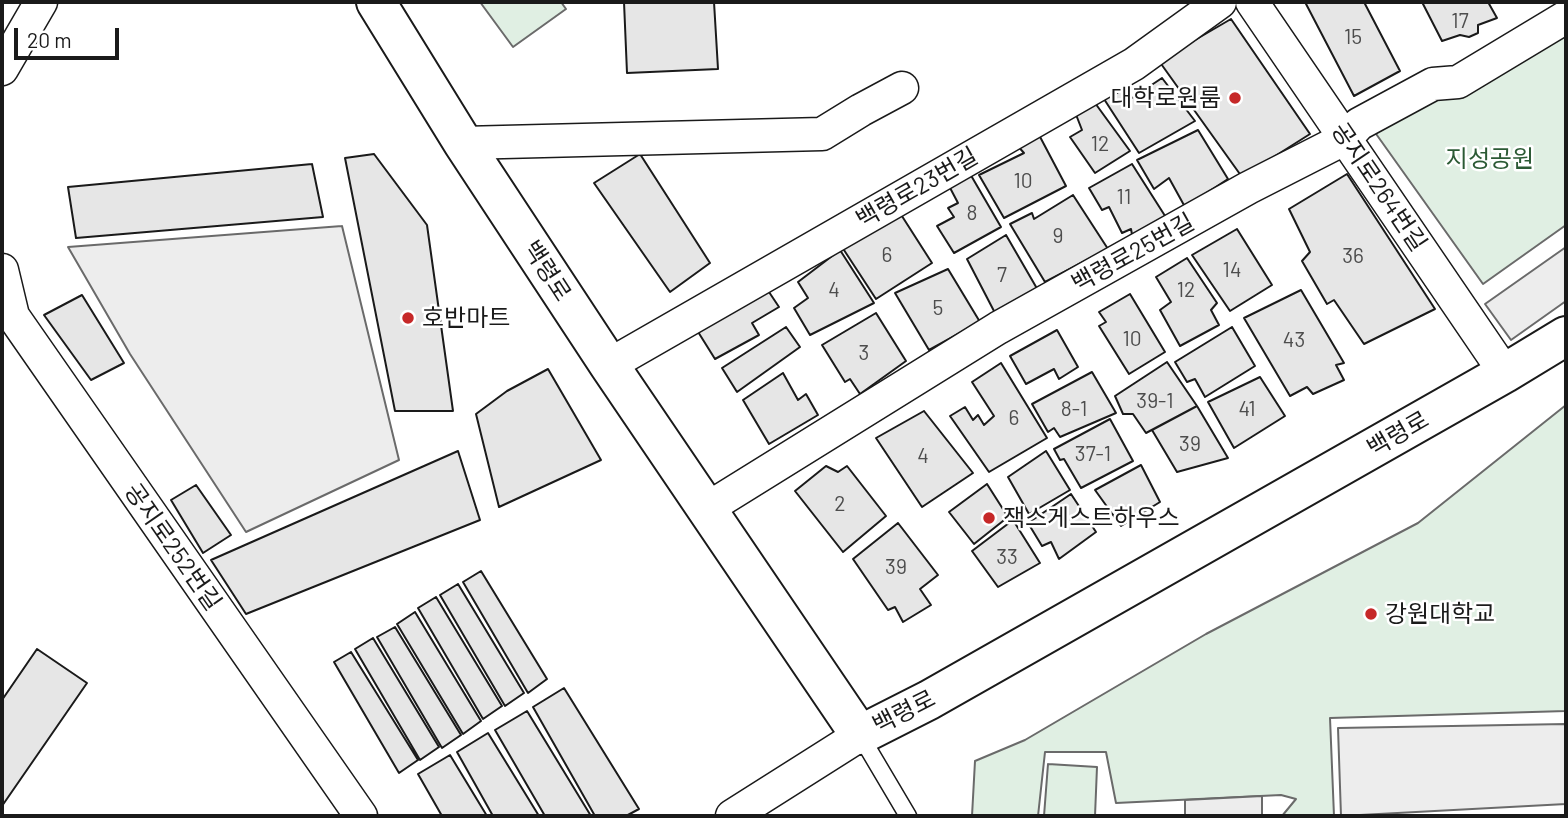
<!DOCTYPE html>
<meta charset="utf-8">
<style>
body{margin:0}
#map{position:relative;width:1568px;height:818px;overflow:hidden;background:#fff;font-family:Barlow,sans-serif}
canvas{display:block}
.frame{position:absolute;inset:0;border:4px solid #1a1a1a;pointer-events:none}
.scale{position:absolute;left:14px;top:28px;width:105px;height:32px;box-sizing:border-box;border:4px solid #1a1a1a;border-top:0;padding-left:9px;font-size:21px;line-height:24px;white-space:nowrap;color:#1a1a1a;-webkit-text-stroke:5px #fff;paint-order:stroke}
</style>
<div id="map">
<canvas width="1568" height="818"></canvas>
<div class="frame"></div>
<div class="scale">20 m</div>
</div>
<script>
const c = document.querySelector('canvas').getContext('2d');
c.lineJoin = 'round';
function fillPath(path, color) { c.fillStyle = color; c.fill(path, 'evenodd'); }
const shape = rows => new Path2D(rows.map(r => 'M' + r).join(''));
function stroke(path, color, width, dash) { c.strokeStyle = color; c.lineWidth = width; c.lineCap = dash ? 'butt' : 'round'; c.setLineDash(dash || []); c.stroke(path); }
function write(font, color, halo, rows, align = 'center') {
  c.font = font + ' Barlow,"Noto Sans KR",sans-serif'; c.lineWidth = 5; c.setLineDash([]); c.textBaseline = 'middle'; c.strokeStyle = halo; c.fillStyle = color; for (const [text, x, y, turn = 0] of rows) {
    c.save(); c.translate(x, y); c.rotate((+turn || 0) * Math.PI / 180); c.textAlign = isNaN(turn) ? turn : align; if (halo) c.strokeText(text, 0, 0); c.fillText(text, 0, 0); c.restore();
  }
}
const green = shape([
 [480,2,561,2,566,9,513,47,480,2],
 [1566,23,1566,225,1483,284,1374,131,1566,23],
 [1566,405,1566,711,1330,718,1334,816,1282,816,1296,799,1281,795,1116,803,1106,752,1045,752,1038,816,972,816,975,761,1025,740,1206,634,1418,523,1566,405],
 [1048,764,1097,767,1095,816,1044,816,1048,764]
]);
fillPath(green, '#e0efe3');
stroke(green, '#6a6a6a', 2);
const parking = shape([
 [342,226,399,460,246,532,130,354,68,247,342,226],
 [1566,247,1566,301,1511,340,1485,304,1566,247],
 [1566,724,1566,804,1341,816,1338,728,1566,724],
 [1262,796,1262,816,1185,816,1185,800,1262,796]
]);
fillPath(parking, '#ededed');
stroke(parking, '#6a6a6a', 2);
const building = shape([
 [624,2,714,2,718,69,627,73,624,2],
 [1305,2,1364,2,1400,71,1354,96,1305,2],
 [1422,2,1488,2,1497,18,1478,25,1478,33,1469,37,1460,35,1442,41,1422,2],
 [1231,19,1310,134,1242,177,1159,61,1231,19],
 [1162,78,1195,121,1139,153,1104,99,1121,86,1132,98,1162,78],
 [1095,103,1130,151,1095,173,1070,137,1082,130,1075,112,1095,103],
 [1198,130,1228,179,1185,207,1169,178,1154,189,1137,160,1198,130],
 [1038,133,1066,186,1004,218,979,175,1024,153,1016,144,1038,133],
 [374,154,427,225,453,411,395,411,345,158,374,154],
 [640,154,710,263,670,292,594,183,640,154],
 [312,164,323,217,76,238,68,187,312,164],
 [1132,164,1167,219,1133,240,1131,229,1122,233,1109,207,1102,210,1089,188,1132,164],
 [969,172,1001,227,954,253,937,226,954,217,948,208,958,203,948,184,969,172],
 [1347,174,1435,309,1364,344,1334,300,1327,304,1302,261,1310,252,1289,209,1347,174],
 [1073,195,1108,249,1045,282,1010,224,1032,213,1034,219,1073,195],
 [900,213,932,263,876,299,842,247,900,213],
 [1237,229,1272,285,1230,311,1192,255,1237,229],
 [1006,235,1039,292,995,313,967,259,1006,235],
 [840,250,874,303,810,335,794,308,808,298,798,282,840,250],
 [1187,258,1217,303,1211,310,1219,325,1180,346,1160,310,1171,302,1156,277,1187,258],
 [948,269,980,322,929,350,895,293,948,269],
 [765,286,779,307,752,323,759,335,715,359,695,327,765,286],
 [1301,290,1344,363,1336,365,1344,380,1313,394,1307,387,1290,396,1244,318,1301,290],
 [1130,294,1165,352,1129,374,1099,326,1106,322,1099,312,1130,294],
 [82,295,124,363,91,380,44,315,82,295],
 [876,313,906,361,860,394,850,379,845,382,822,345,876,313],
 [786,327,800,347,737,392,722,368,786,327],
 [1232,327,1255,366,1205,397,1195,379,1187,382,1175,362,1232,327],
 [1057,330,1078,367,1059,379,1054,369,1026,384,1010,356,1057,330],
 [1167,362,1197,406,1146,433,1133,414,1123,414,1115,396,1167,362],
 [1001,363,1047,438,989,472,950,416,965,407,973,420,978,415,984,425,994,416,972,382,1001,363],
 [548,369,601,460,499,507,476,414,507,391,548,369],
 [1092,372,1116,413,1060,437,1054,428,1048,432,1032,404,1092,372],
 [783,373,798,400,806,394,818,415,769,444,743,400,783,373],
 [1260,377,1285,416,1234,448,1208,402,1260,377],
 [1197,406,1228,458,1177,472,1152,430,1197,406],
 [924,411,973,473,922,507,876,438,924,411],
 [1110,419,1133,461,1081,488,1064,459,1060,460,1054,449,1110,419],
 [458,451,480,520,246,614,211,560,458,451],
 [1046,451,1070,490,1029,514,1008,477,1046,451],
 [1141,465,1160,502,1121,526,1095,490,1141,465],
 [826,466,838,472,847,466,886,516,843,552,795,491,826,466],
 [987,484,1008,517,974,544,949,512,987,484],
 [196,485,231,535,203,553,171,500,196,485],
 [1071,494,1096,532,1059,559,1051,542,1042,546,1028,523,1071,494],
 [1013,520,1040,563,998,587,972,551,1013,520],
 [898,523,938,575,920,589,931,605,903,622,895,607,888,610,853,559,898,523],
 [481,571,547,679,528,693,463,582,481,571],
 [458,584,524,693,505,706,440,595,458,584],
 [436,597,502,706,483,719,418,608,436,597],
 [415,612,481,721,463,734,397,624,415,612],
 [395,627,461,735,442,748,377,637,395,627],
 [373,638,439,747,420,760,355,649,373,638],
 [37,649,87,683,2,806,2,700,37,649],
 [351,652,418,760,399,773,334,662,351,652],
 [564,688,639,809,626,816,595,816,533,707,564,688],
 [527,711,591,816,545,816,495,730,527,711],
 [488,733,539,816,493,816,457,752,488,733],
 [450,755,487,816,442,816,418,774,450,755]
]);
fillPath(building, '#e6e6e6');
stroke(building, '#1a1a1a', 2);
const service = shape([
 [860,735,908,816]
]);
const minor = shape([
 [1252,2,1505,373],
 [2,69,41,2],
 [463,143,822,134,861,110,902,88],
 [2,270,13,316,361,816],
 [609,365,1134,64,1220,2],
 [708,508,998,328,1248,188,1346,138,1359,124,1433,84,1458,82,1566,17],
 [732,816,860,735]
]);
const tertiary = shape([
 [376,2,463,143,609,365,860,735,929,700,1505,373,1566,336]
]);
stroke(service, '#1a1a1a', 19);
stroke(minor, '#1a1a1a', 35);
stroke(tertiary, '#1a1a1a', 42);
stroke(service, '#fff', 16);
stroke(minor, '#fff', 32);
stroke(tertiary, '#fff', 38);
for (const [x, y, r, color] of [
 [1235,98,7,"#c62828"],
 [408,318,7,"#c62828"],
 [989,518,7,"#c62828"],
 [1371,614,7,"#c62828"]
]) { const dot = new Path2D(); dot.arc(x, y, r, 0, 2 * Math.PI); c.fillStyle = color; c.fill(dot); stroke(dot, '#fff', 2.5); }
write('21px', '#4d4d4d', null, [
 ["17",1460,21],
 ["15",1353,37],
 ["12",1100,144],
 ["10",1023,181],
 ["11",1124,197],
 ["8",972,213],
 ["9",1058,236],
 ["6",887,255],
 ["36",1353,256],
 ["14",1232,270],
 ["7",1002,275],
 ["4",834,290],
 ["12",1186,290],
 ["5",938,308],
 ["10",1132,339],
 ["43",1294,340],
 ["3",864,353],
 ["39-1",1155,401],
 ["8-1",1074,409],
 ["41",1247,409],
 ["6",1014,418],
 ["39",1190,444],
 ["37-1",1093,454],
 ["4",923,456],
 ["2",840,504],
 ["33",1007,557],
 ["39",896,567]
]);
write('24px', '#1a1a1a', '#fff', [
 ["대학로원룸",1221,98,"right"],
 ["호반마트",422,318],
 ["잭스게스트하우스",1003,518],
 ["강원대학교",1385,614]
], 'left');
write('24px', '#2b5a34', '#fff', [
 ["지성공원",1490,159]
]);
write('24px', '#1a1a1a', '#fff', [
 ["공지로264번길",1379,187,56],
 ["백령로23번길",917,188,-30],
 ["백령로25번길",1133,253,-29],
 ["백령로",547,271,57],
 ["백령로",1398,434,-30],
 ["공지로252번길",173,547,55],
 ["백령로",904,712,-27]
]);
</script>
